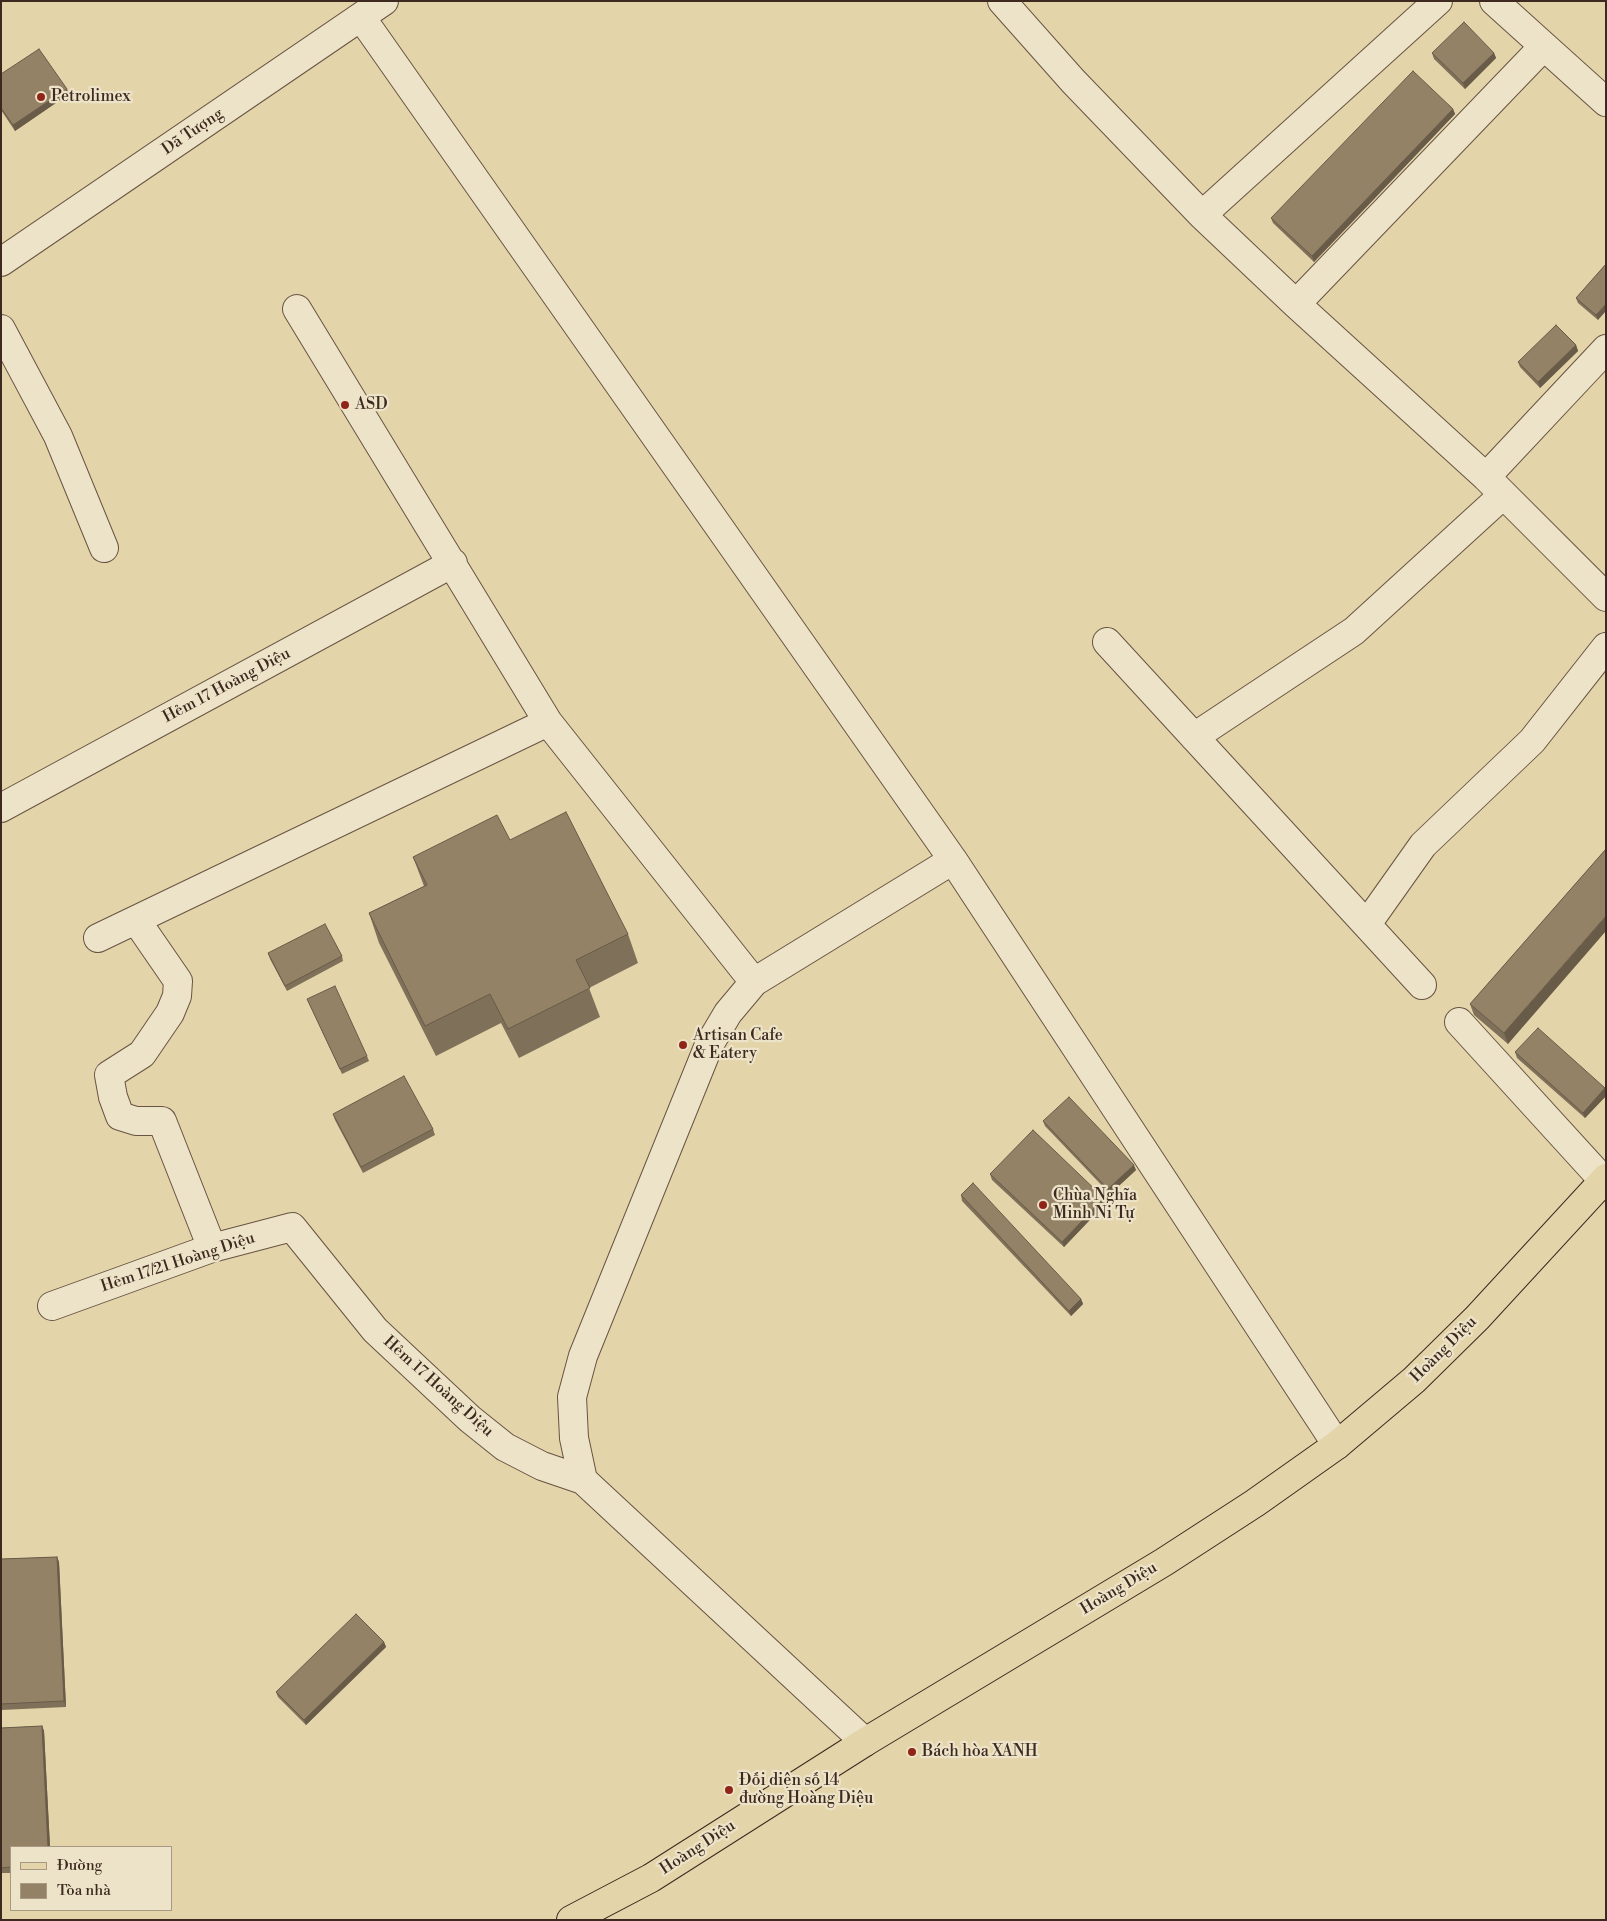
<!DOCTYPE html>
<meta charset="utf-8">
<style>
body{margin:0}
#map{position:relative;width:1607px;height:1921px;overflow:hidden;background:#e4d4aa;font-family:"Libre Bodoni",serif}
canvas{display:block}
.frame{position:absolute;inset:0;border:2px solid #3d291f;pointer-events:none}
.legend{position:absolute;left:10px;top:1846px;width:162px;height:65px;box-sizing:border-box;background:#ede3c8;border:1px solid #a79984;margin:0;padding:6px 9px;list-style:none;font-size:15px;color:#3d291f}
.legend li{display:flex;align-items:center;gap:10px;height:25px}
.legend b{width:25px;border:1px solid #a79984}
</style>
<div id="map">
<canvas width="1607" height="1921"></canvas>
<div class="frame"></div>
<ul class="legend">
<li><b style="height:6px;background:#e4d4aa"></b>Đường</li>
<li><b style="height:14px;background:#948267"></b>Tòa nhà</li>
</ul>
</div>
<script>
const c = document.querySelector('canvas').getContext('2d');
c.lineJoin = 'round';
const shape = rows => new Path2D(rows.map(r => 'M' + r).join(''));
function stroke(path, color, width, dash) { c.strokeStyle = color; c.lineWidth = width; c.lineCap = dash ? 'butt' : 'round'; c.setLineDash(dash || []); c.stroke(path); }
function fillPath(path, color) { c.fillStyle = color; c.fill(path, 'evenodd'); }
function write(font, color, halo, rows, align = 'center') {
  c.font = font + ' "Libre Bodoni",serif'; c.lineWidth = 4.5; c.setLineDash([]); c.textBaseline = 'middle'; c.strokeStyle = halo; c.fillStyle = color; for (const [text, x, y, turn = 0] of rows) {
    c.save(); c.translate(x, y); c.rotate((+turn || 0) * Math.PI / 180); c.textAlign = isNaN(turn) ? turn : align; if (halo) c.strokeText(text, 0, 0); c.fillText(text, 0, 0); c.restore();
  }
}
const minor = shape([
 [1002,1,1073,81,1202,215,1296,304,1486,477,1606,597],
 [1494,1,1606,102],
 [361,17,953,860],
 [1202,215,1438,1],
 [1,262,384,1],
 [1296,304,1544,46],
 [297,309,548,722,754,982,953,860,1337,1445],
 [1,329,58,436,104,548],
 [1486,477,1606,349],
 [1107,642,1422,985],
 [1194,737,1354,631,1503,495],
 [1,808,453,563],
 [136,920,178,981,177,996,170,1013,142,1054,109,1075,113,1097,120,1116,136,1121,162,1121,212,1248],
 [1367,924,1423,845,1532,741,1606,647],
 [98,938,548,722],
 [754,982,728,1013,709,1045,583,1356,572,1397,574,1438,583,1480,865,1742],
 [1459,1022,1603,1180],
 [52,1306,212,1248,292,1227,375,1330,470,1419,505,1447,542,1466,583,1480]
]);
const major = shape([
 [571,1920,651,1878,865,1742,1164,1562,1255,1503,1337,1445,1414,1380,1477,1318,1606,1178]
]);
stroke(minor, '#675442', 30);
stroke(major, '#3d291f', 30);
stroke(minor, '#ede3c8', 28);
stroke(major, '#e4d4aa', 28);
fillPath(shape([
 [1432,53,1494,53,1496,58,1465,89,1434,59],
 [1,74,69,94,15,131,1,110],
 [1453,109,1455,114,1314,262,1273,223,1271,218],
 [1606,264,1598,320,1578,303,1576,298],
 [1576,345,1578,351,1540,388,1520,367,1518,362],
 [510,840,628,934,638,963,589,988,600,1017,519,1058,501,1023,436,1056,379,943,369,913,424,886,413,857],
 [1606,849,1508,1044,1474,1015,1470,1004],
 [268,953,342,956,343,961,287,991,270,959],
 [307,999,367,1056,369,1061,342,1074],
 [1515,1052,1605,1088,1606,1096,1585,1118,1517,1058],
 [333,1114,433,1129,435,1135,363,1173,335,1120],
 [1043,1121,1136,1170,1110,1194,1045,1126],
 [990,1174,1106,1203,1064,1247,992,1180],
 [961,1195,1081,1299,1083,1304,1071,1316,962,1201],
 [57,1557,59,1562,66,1707,1,1710,1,1559],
 [384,1642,386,1647,306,1725,278,1697,276,1692],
 [42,1726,44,1731,50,1847,11,1847,11,1873,1,1873,1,1728]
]), '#7f7059');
fillPath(shape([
 [1494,53,1496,58,1465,89,1463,83],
 [67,89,69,94,15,131,13,125],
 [1453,109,1455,114,1314,262,1312,256],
 [1606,304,1606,311,1598,320,1596,315],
 [1576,345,1578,351,1540,388,1538,382],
 [1606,916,1606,931,1508,1044,1504,1033],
 [1605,1088,1606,1096,1585,1118,1583,1113],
 [1134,1165,1136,1170,1110,1194,1108,1189],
 [1104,1198,1106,1203,1064,1247,1062,1242],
 [1081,1299,1083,1304,1071,1316,1069,1311],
 [57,1557,59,1562,66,1707,64,1701],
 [384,1642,386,1647,306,1725,304,1720],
 [42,1726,44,1731,50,1847,48,1847]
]), '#685b48');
const building = shape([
 [1464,22,1494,53,1463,83,1432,53,1464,22],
 [39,49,67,89,13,125,1,108,1,74,39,49],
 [1413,71,1453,109,1312,256,1271,218,1413,71],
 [1606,264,1606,304,1596,315,1576,298,1606,264],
 [1556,325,1576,345,1538,382,1518,362,1556,325],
 [566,812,628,934,576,960,590,988,508,1029,490,994,425,1026,369,913,427,885,413,857,497,815,510,840,566,812],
 [1606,849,1606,916,1504,1033,1470,1004,1606,849],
 [325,924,342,956,285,986,268,953,325,924],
 [335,986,367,1056,340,1069,307,999,335,986],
 [1538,1028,1605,1088,1583,1113,1515,1052,1538,1028],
 [404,1076,433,1129,361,1167,333,1114,404,1076],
 [1069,1097,1134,1165,1108,1189,1043,1121,1069,1097],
 [1033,1130,1104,1198,1062,1242,990,1174,1033,1130],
 [973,1183,1081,1299,1069,1311,961,1195,973,1183],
 [57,1557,64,1701,1,1704,1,1559,57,1557],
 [356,1614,384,1642,304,1720,276,1692,356,1614],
 [42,1726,48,1847,11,1847,11,1867,1,1868,1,1728,42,1726]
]);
fillPath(building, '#948267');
stroke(building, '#685b48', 1);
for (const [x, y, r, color] of [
 [41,97,5,"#8f2418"],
 [345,405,5,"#8f2418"],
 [683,1045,5,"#8f2418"],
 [1043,1205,5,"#8f2418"],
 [912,1752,5,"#8f2418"],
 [729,1790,5,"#8f2418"]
]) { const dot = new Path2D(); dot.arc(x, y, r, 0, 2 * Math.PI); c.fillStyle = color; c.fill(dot); stroke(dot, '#ede3c8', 2); }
write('16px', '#3d291f', '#ede3c8', [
 ["Petrolimex",51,97],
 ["ASD",355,405],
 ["Artisan Cafe",693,1036],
 ["& Eatery",693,1054],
 ["Chùa Nghĩa",1053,1196],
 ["Minh Ni Tự",1053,1214],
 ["Bách hòa XANH",922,1752],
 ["Đối diện số 14",739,1781],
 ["đường Hoàng Diệu",739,1799]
], 'left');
write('16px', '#3d291f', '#ede3c8', [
 ["Dã Tượng",193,132,-34],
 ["Hẻm 17 Hoàng Diệu",227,686,-28],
 ["Hẻm 17/21 Hoàng Diệu",178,1263,-18],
 ["Hoàng Diệu",1444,1350,-45],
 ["Hẻm 17 Hoàng Diệu",438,1387,42],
 ["Hoàng Diệu",1119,1589,-31],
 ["Hoàng Diệu",698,1848,-33]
]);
</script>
